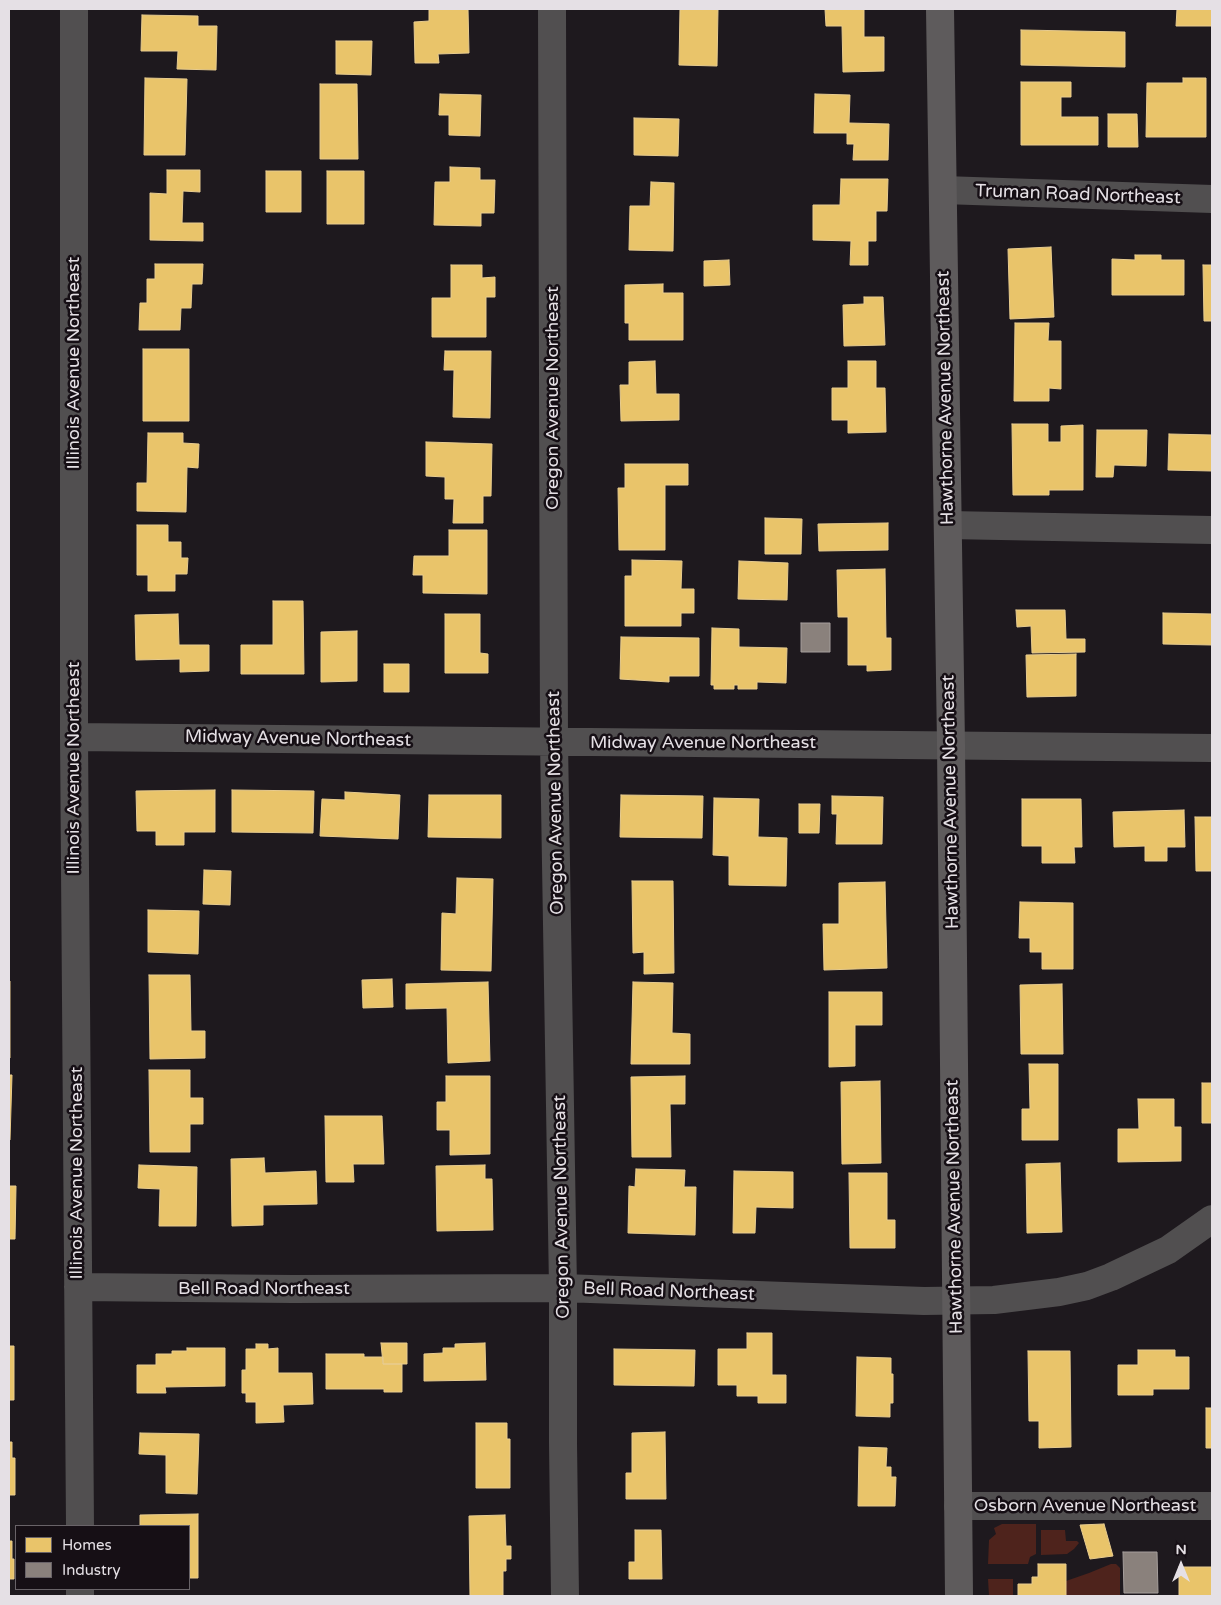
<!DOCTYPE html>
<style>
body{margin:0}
#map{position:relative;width:1221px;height:1605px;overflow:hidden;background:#1e191e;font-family:"Varela Round",sans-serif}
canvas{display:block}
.frame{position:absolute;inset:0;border:10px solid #e5e0e5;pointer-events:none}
.legend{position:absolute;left:15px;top:1525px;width:175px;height:65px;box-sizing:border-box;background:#160f15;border:1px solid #696368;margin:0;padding:6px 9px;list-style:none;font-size:15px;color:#e5e0e5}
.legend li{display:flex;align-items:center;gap:10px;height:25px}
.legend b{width:25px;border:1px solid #696368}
.north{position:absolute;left:1156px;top:1540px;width:50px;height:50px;-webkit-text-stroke:4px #160f15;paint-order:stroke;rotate:0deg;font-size:14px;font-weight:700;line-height:20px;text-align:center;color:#e5e0e5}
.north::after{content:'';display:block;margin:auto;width:18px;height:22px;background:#e5e0e5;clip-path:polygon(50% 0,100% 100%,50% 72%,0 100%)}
</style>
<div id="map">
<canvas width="1221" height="1605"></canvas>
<div class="frame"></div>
<ul class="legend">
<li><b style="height:14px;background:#e9c46a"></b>Homes</li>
<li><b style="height:14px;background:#8a817c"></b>Industry</li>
</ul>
<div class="north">N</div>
</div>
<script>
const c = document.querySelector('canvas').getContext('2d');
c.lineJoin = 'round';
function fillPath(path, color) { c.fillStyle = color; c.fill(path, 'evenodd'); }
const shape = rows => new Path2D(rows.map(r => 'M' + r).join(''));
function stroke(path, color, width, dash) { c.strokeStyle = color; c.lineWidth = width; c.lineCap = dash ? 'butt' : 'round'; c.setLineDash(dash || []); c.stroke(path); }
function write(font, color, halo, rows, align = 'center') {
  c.font = font + ' "Varela Round",sans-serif'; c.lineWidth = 5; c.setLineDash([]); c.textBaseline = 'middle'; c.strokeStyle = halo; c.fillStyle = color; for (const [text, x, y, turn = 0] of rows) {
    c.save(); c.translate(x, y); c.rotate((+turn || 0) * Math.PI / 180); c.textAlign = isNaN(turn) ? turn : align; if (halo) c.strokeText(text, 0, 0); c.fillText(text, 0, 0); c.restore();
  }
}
fillPath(shape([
 [1002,1524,1036,1524,1036,1554,1030,1557,1028,1564,988,1564,989,1540,996,1534,994,1528],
 [1041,1530,1065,1530,1066,1541,1077,1541,1079,1543,1074,1549,1067,1554,1041,1555],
 [1111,1564,1116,1564,1120,1568,1120,1596,1066,1596,1066,1581,1089,1573],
 [988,1579,1013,1579,1013,1596,989,1596]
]), '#4e231c');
const homes = shape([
 [429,9,468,9,469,53,438,54,439,63,415,63,414,22,429,21,429,9],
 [680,9,718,9,717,66,679,65,680,9],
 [825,9,864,9,864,37,884,37,884,71,843,72,842,26,826,26,825,9],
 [1177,9,1212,9,1212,26,1176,26,1177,9],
 [142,15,198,16,198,26,217,26,216,70,177,69,178,51,141,51,142,15],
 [1021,30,1125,32,1125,67,1021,65,1021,30],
 [336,41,372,41,371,75,336,74,336,41],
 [145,78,187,79,185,155,144,155,145,78],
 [1183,78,1206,78,1206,137,1146,137,1147,83,1183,83,1183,78],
 [1021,82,1071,82,1071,97,1061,97,1061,117,1098,117,1098,145,1021,145,1021,82],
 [320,84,357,84,358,159,320,159,320,84],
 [440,94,481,95,480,136,449,135,449,115,439,115,440,94],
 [815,94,850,95,849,123,889,124,888,160,853,160,854,144,847,144,847,133,814,133,815,94],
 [1108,114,1137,114,1138,147,1108,147,1108,114],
 [634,118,679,119,678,156,634,155,634,118],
 [450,167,480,168,480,180,495,180,494,213,481,213,481,226,434,225,435,182,450,182,450,167],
 [167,170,200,170,200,192,183,191,182,223,203,223,203,241,150,240,150,193,167,194,167,170],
 [266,171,301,171,301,212,266,212,266,171],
 [327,171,364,171,364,224,327,224,327,171],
 [841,179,888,179,887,211,876,211,876,241,868,241,868,265,850,265,851,241,813,240,813,205,840,205,841,179],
 [651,182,674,183,673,251,629,250,630,206,650,206,651,182],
 [1051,247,1054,317,1010,319,1008,249,1051,247],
 [1135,255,1161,255,1161,260,1184,260,1184,295,1112,295,1112,259,1135,260,1135,255],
 [729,260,730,285,704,286,704,261,729,260],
 [155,264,203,264,202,284,192,284,191,308,181,308,180,330,139,330,140,303,147,303,147,279,155,279,155,264],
 [451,265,482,265,482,278,495,277,495,297,486,297,486,337,432,337,432,298,451,298,451,265],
 [1203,265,1212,265,1212,321,1204,321,1203,265],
 [663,284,663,293,683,293,683,340,629,340,629,323,625,323,625,285,663,284],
 [864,297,883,297,885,345,844,346,843,305,864,304,864,297],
 [1015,323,1049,323,1048,341,1061,341,1061,389,1049,388,1049,401,1014,401,1015,323],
 [143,349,189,349,189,421,143,421,143,349],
 [445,351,491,351,490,418,453,417,454,370,444,370,445,351],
 [655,361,656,394,679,394,679,420,621,421,620,385,629,385,629,362,655,361],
 [848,361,876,361,876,388,885,388,886,432,848,433,848,420,832,420,832,388,848,388,848,361],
 [1012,424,1048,424,1048,442,1061,442,1061,426,1083,425,1083,490,1049,490,1049,495,1013,495,1012,424],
 [1097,430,1147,430,1146,466,1114,465,1113,477,1096,477,1097,430],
 [148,433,183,433,183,443,199,444,198,468,187,467,186,512,137,511,137,483,147,483,148,433],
 [1169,434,1212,435,1212,471,1168,470,1169,434],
 [426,442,492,444,491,496,483,496,483,523,453,523,454,499,445,499,445,477,426,476,426,442],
 [625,464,688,464,688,485,665,485,665,550,619,550,618,488,625,488,625,464],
 [765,518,802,519,801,554,765,554,765,518],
 [888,523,888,550,819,551,818,524,888,523],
 [137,525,168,525,168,542,181,542,181,558,188,558,187,574,175,574,175,591,148,591,148,575,137,575,137,525],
 [449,530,487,530,487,594,423,593,423,575,413,575,414,556,449,556,449,530],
 [632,560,682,561,681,589,694,589,694,613,681,613,681,626,625,626,625,576,632,576,632,560],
 [739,561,788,563,787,600,738,599,739,561],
 [885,569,886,638,891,638,891,670,867,671,867,665,848,665,848,617,838,617,837,570,885,569],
 [273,601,303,601,304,674,241,674,241,645,273,645,273,601],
 [1016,610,1065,610,1066,639,1085,639,1085,652,1032,653,1031,626,1017,627,1016,610],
 [1163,613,1212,614,1212,645,1163,644,1163,613],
 [178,614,179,645,209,645,209,671,180,672,180,659,136,660,135,615,178,614],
 [445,614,480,614,480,653,488,654,488,673,445,673,445,614],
 [712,628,739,629,739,647,787,648,786,683,757,682,757,689,738,689,738,685,734,685,734,689,714,689,714,685,711,685,712,628],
 [357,631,357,681,321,682,321,632,357,631],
 [621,637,699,638,699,676,669,676,669,682,620,679,621,637],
 [1076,654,1076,696,1027,697,1026,655,1076,654],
 [384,664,409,664,409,692,384,692,384,664],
 [215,790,215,832,184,832,184,845,156,845,156,831,137,831,136,791,215,790],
 [232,790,314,791,313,833,232,832,232,790],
 [345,792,400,795,398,839,320,836,322,799,345,800,345,792],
 [429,795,501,795,501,838,428,837,429,795],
 [621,795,703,796,702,838,620,837,621,795],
 [832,796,883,797,882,844,836,844,837,814,832,814,832,796],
 [714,798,759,799,758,837,787,838,786,886,729,885,729,856,713,855,714,798],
 [1022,799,1081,799,1082,847,1074,847,1075,863,1042,863,1042,846,1022,846,1022,799],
 [799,804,820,804,819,833,799,833,799,804],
 [1184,810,1185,847,1167,847,1167,861,1145,861,1145,846,1114,847,1113,812,1184,810],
 [1195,817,1212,817,1212,871,1196,871,1195,817],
 [204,870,231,871,230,905,203,904,204,870],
 [457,878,493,879,491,971,441,970,442,913,456,914,457,878],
 [632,881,673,881,674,973,644,974,644,952,633,953,632,881],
 [885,882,887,968,824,970,823,924,839,924,839,883,885,882],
 [1020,902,1073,903,1073,969,1042,969,1042,952,1030,952,1030,938,1019,938,1020,902],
 [148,910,199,911,198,954,148,952,148,910],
 [149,975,190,975,191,1031,205,1031,205,1058,150,1059,149,975],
 [392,979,393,1007,363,1008,362,980,392,979],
 [9,981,10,981,10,1058,9,1058,9,981],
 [488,982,490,1061,448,1063,447,1008,406,1009,406,984,488,982],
 [633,982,673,983,672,1033,690,1034,690,1064,631,1064,633,982],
 [1062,984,1063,1054,1021,1054,1020,985,1062,984],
 [829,992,882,992,882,1025,855,1025,855,1066,829,1067,829,992],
 [1029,1064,1058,1064,1058,1140,1022,1140,1022,1109,1030,1109,1029,1064],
 [149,1070,190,1070,190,1098,203,1098,203,1124,190,1124,190,1152,150,1152,149,1070],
 [9,1075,12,1075,10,1140,9,1140,9,1075],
 [446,1076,490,1076,490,1154,450,1155,450,1130,437,1130,437,1102,446,1102,446,1076],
 [685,1076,685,1104,670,1104,671,1157,632,1157,631,1077,685,1076],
 [880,1081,881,1163,842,1164,841,1082,880,1081],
 [1202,1083,1212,1083,1212,1123,1202,1123,1202,1083],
 [1138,1099,1174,1099,1174,1127,1181,1127,1181,1161,1118,1162,1118,1129,1139,1129,1138,1099],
 [325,1116,382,1116,384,1164,353,1164,354,1182,326,1182,325,1116],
 [264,1158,265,1173,316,1171,317,1204,263,1205,263,1225,232,1226,231,1159,264,1158],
 [1060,1163,1062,1232,1027,1233,1026,1164,1060,1163],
 [139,1165,197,1167,196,1226,159,1226,160,1189,138,1188,139,1165],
 [485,1165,485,1179,492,1179,493,1230,437,1231,436,1166,485,1165],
 [636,1169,685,1170,684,1187,696,1187,695,1235,628,1233,629,1186,635,1187,636,1169],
 [734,1171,793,1172,793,1208,756,1207,755,1233,733,1233,734,1171],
 [849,1173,887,1173,887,1220,895,1220,895,1248,850,1248,849,1173],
 [9,1186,16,1186,15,1239,9,1239,9,1186],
 [747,1333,772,1333,772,1375,786,1375,786,1403,758,1403,758,1396,737,1396,737,1385,718,1385,718,1349,747,1349,747,1333],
 [381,1343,407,1343,407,1364,383,1364,381,1343],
 [485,1343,486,1380,424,1381,424,1354,443,1353,443,1348,455,1348,455,1344,485,1343],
 [256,1344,268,1344,268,1349,278,1348,278,1373,312,1373,313,1404,283,1405,284,1422,256,1423,256,1402,246,1402,246,1393,242,1393,242,1370,246,1370,246,1349,256,1349,256,1344],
 [9,1346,14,1346,14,1400,9,1400,9,1346],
 [187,1348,225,1348,225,1386,165,1387,166,1393,137,1393,137,1365,156,1365,156,1354,172,1354,172,1351,187,1351,187,1348],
 [614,1349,695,1350,694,1386,614,1385,614,1349],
 [1138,1350,1175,1350,1175,1357,1189,1357,1189,1389,1153,1389,1153,1395,1118,1395,1118,1365,1138,1365,1138,1350],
 [1028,1351,1070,1351,1071,1447,1039,1448,1039,1421,1029,1421,1028,1351],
 [326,1354,364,1354,364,1357,383,1357,383,1364,402,1364,402,1392,384,1392,384,1389,326,1389,326,1354],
 [857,1357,891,1358,891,1374,893,1374,893,1403,890,1403,890,1417,856,1416,857,1357],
 [1206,1408,1212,1408,1212,1448,1206,1448,1206,1408],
 [476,1423,507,1423,507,1439,510,1439,510,1488,476,1488,476,1423],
 [665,1432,666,1499,626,1499,626,1473,632,1473,632,1433,665,1432],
 [140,1433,199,1434,197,1494,166,1493,166,1455,139,1454,140,1433],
 [9,1442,12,1442,12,1458,15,1458,15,1495,9,1495,9,1442],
 [859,1447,887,1448,886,1467,891,1467,891,1477,896,1477,895,1506,858,1506,859,1447],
 [198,1514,198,1578,189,1578,189,1526,140,1526,140,1515,198,1514],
 [505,1515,506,1546,511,1546,511,1559,506,1559,506,1571,503,1571,503,1596,470,1596,469,1516,505,1515],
 [1104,1524,1113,1556,1090,1559,1080,1525,1104,1524],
 [635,1530,661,1530,662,1579,629,1579,629,1562,635,1562,635,1530],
 [9,1541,12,1541,12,1559,14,1559,14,1579,9,1579,9,1541],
 [1038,1564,1066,1564,1066,1596,1018,1596,1018,1584,1032,1584,1032,1577,1038,1577,1038,1564],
 [1179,1567,1212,1567,1212,1596,1179,1596,1179,1567]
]);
fillPath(homes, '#e9c46a');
stroke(homes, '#e8cc8f', 1);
const industry = shape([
 [801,623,830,623,830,652,801,652,801,623],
 [1123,1552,1157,1552,1158,1593,1124,1593,1123,1552]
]);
fillPath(industry, '#8a817c');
stroke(industry, '#a59e9c', 1);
stroke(shape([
 [74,9,74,737,80,1526],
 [552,9,554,742,563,1288,563,1443,565,1596],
 [943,190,1212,199],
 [948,525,1212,530],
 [74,737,1212,748],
 [78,1287,293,1289,563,1288,924,1301,994,1300,1059,1292,1087,1286,1111,1277,1168,1250,1212,1219],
 [958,1506,1212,1506],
 [80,1589,80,1596]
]), '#514f50', 28);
stroke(shape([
 [940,9,951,745,959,1596]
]), '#5e5b5c', 28);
write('18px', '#e5e0e5', '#160f15', [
 ["Truman Road Northeast",1078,195,2],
 ["Illinois Avenue Northeast",74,363,-90],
 ["Oregon Avenue Northeast",553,398,-90],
 ["Hawthorne Avenue Northeast",946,398,-91],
 ["Midway Avenue Northeast",298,739,1],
 ["Midway Avenue Northeast",703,743],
 ["Illinois Avenue Northeast",74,768,-90],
 ["Hawthorne Avenue Northeast",951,802,-91],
 ["Oregon Avenue Northeast",556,803,-91],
 ["Illinois Avenue Northeast",77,1173,-90],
 ["Oregon Avenue Northeast",562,1207,-91],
 ["Hawthorne Avenue Northeast",955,1207,-91],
 ["Bell Road Northeast",264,1289],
 ["Bell Road Northeast",669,1292,2],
 ["Osborn Avenue Northeast",1085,1506]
]);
</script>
